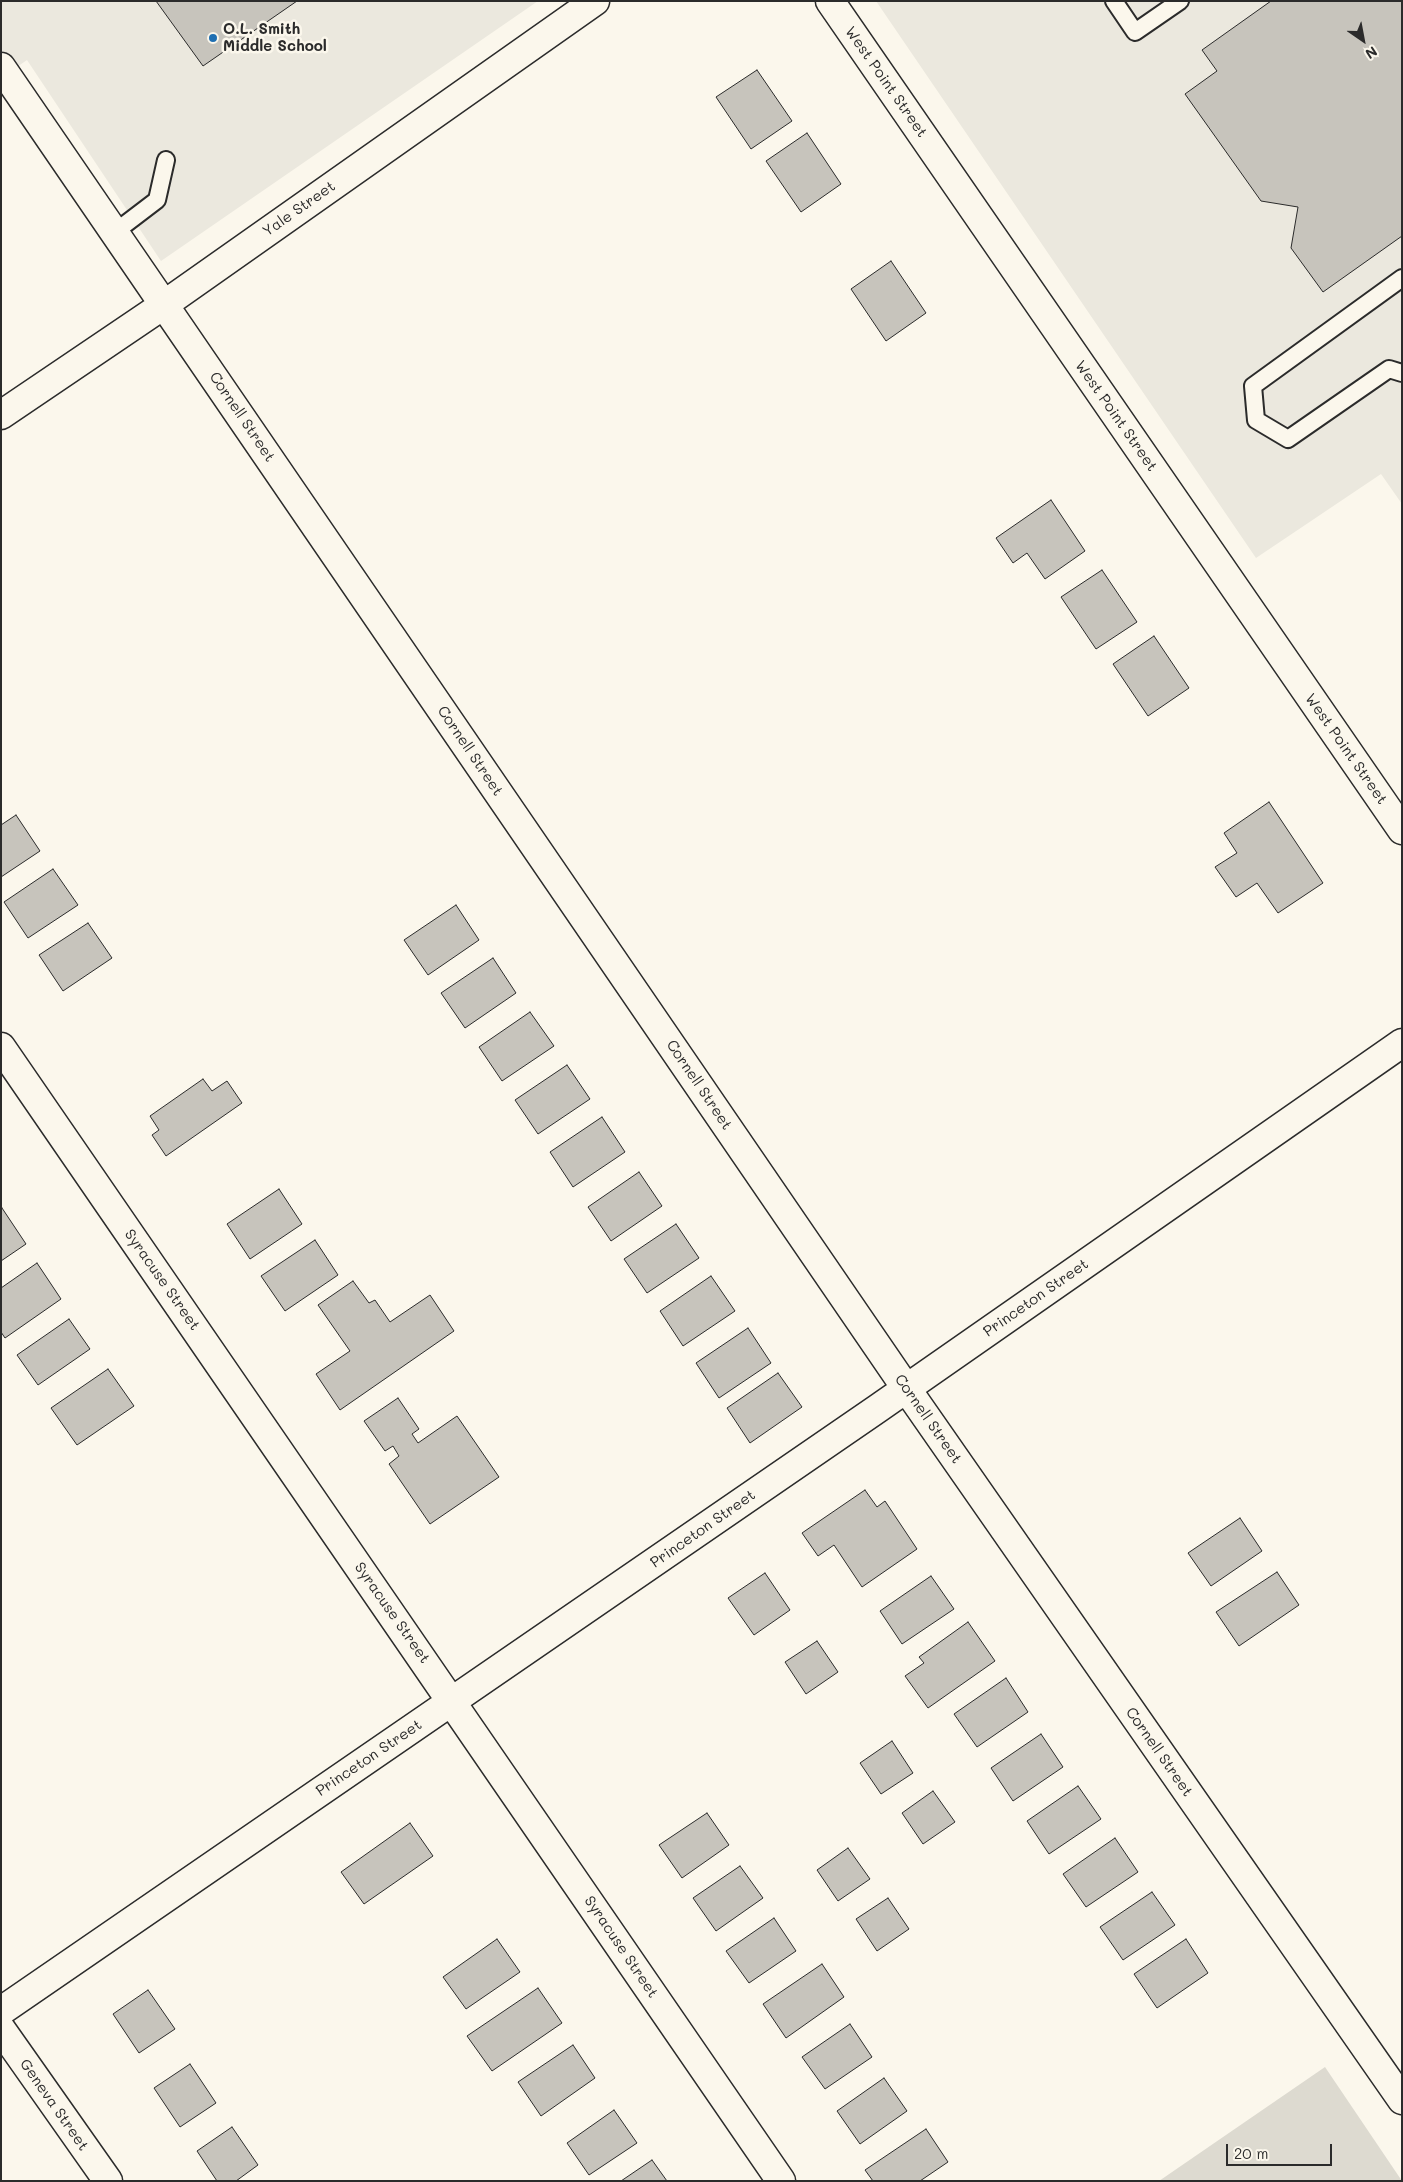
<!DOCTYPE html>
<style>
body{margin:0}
#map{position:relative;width:1403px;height:2182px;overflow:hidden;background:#fbf7ec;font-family:Mali,sans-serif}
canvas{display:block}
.frame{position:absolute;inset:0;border:2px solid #2b2b2b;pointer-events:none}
.north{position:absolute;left:1338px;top:15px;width:50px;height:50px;-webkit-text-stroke:4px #fbf7ec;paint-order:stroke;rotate:147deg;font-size:14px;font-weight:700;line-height:20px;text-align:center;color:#2b2b2b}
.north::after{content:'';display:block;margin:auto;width:18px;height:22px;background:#2b2b2b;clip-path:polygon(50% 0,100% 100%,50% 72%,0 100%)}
.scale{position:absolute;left:1226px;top:2144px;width:106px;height:22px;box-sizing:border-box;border:2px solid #2b2b2b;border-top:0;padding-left:6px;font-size:15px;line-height:18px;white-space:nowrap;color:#2b2b2b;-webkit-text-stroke:4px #fbf7ec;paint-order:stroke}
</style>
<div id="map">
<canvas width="1403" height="2182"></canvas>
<div class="frame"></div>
<div class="north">N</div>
<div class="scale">20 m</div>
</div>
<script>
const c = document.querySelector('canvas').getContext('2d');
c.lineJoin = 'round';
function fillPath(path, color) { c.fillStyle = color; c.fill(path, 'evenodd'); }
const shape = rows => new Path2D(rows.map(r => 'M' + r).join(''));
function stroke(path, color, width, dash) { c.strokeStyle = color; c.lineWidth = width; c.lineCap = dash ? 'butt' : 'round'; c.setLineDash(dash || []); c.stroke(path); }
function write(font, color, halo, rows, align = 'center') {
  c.font = font + ' Mali,sans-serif'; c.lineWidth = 5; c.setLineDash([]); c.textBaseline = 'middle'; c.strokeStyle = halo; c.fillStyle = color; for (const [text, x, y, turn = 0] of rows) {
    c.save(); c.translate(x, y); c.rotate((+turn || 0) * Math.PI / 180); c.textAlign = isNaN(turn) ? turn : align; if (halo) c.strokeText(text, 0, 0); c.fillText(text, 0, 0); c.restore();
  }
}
fillPath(shape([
 [1,1,538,1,161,261,27,60,1,78],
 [876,1,1402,1,1402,504,1381,474,1256,558]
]), '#ebe8de');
fillPath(shape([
 [1325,2067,1402,2181,1159,2181]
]), '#dddad0');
const building = shape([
 [156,1,297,1,203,66,156,1],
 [1271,1,1402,1,1402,236,1323,292,1291,248,1298,207,1261,201,1185,94,1217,71,1202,50,1271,1],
 [757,70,792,121,751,149,716,97,757,70],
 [807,133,841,184,801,212,766,161,807,133],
 [891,261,926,313,886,341,851,289,891,261],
 [1051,500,1085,551,1045,579,1027,553,1013,563,996,538,1051,500],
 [1102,570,1137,622,1096,649,1061,597,1102,570],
 [1154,636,1189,688,1148,716,1113,664,1154,636],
 [1269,802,1323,883,1278,913,1257,883,1236,897,1215,867,1237,853,1224,833,1269,802],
 [16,815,40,851,1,877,1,825,16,815],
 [53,869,78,905,28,938,4,902,53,869],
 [456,905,479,940,428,975,404,940,456,905],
 [88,923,112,958,63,991,39,955,88,923],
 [493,958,516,993,465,1028,441,993,493,958],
 [530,1012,554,1046,502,1081,479,1047,530,1012],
 [567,1065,590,1099,538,1134,515,1100,567,1065],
 [203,1079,212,1091,227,1081,242,1103,166,1156,152,1135,159,1130,150,1116,203,1079],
 [602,1117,625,1152,573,1187,550,1152,602,1117],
 [639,1172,662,1206,611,1241,588,1207,639,1172],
 [279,1189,302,1224,250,1259,227,1224,279,1189],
 [2,1208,26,1244,1,1261,1,1209,2,1208],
 [676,1224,699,1258,647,1293,624,1259,676,1224],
 [315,1240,338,1275,285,1311,261,1276,315,1240],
 [37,1263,61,1299,5,1338,1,1332,1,1288,37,1263],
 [711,1276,735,1311,683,1346,660,1311,711,1276],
 [353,1281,369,1303,375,1300,390,1322,430,1295,454,1331,340,1410,316,1374,350,1351,318,1305,353,1281],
 [69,1319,90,1349,38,1385,17,1355,69,1319],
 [748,1328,771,1363,719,1398,696,1363,748,1328],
 [108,1369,134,1406,77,1445,51,1408,108,1369],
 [778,1373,802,1407,750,1443,727,1408,778,1373],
 [398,1398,419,1429,412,1434,418,1443,457,1416,499,1477,430,1524,389,1464,399,1456,393,1446,385,1451,364,1421,398,1398],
 [865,1490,877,1507,885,1501,917,1549,862,1587,834,1545,818,1556,802,1533,865,1490],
 [1240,1518,1262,1551,1211,1586,1188,1553,1240,1518],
 [1277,1572,1299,1605,1239,1646,1216,1612,1277,1572],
 [765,1573,790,1610,754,1635,728,1598,765,1573],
 [931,1576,954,1609,902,1644,880,1611,931,1576],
 [968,1622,995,1661,928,1708,905,1676,924,1663,919,1657,968,1622],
 [817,1641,838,1672,806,1694,785,1662,817,1641],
 [1006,1678,1028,1712,977,1747,954,1714,1006,1678],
 [1041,1734,1063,1767,1013,1801,991,1768,1041,1734],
 [892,1741,913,1773,881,1794,860,1763,892,1741],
 [1078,1786,1101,1819,1049,1854,1027,1821,1078,1786],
 [933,1791,955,1822,923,1844,902,1813,933,1791],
 [707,1813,729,1845,682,1878,659,1845,707,1813],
 [410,1823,433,1856,364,1904,341,1872,410,1823],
 [1115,1838,1138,1872,1086,1907,1063,1874,1115,1838],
 [848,1848,870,1879,838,1901,817,1870,848,1848],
 [740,1866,763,1898,716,1931,693,1898,740,1866],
 [1152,1892,1175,1925,1123,1960,1100,1927,1152,1892],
 [888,1898,909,1929,877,1951,856,1919,888,1898],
 [774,1918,796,1951,749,1983,726,1951,774,1918],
 [497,1939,520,1972,466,2009,443,1977,497,1939],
 [1186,1939,1208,1973,1157,2008,1134,1974,1186,1939],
 [822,1964,844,1997,786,2038,763,2004,822,1964],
 [538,1988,562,2023,492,2071,467,2036,538,1988],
 [148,1990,175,2029,139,2053,113,2014,148,1990],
 [850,2024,872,2057,825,2089,802,2057,850,2024],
 [573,2045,595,2078,541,2116,518,2082,573,2045],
 [190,2064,216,2103,180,2127,154,2088,190,2064],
 [884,2078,907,2111,860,2144,837,2111,884,2078],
 [614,2110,637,2143,589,2175,567,2143,614,2110],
 [232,2127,258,2165,236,2181,217,2181,197,2151,232,2127],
 [926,2129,948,2162,920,2181,873,2181,865,2170,926,2129],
 [652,2160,667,2181,621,2181,652,2160]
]);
fillPath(building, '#c7c4bc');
stroke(building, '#2b2b2b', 1);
const lane = shape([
 [1114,1,1135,32,1180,1],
 [115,232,157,200,166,160],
 [1402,278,1253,386,1256,420,1288,439,1389,369,1402,373]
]);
const street = shape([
 [830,1,1402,830],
 [1,67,906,1388,1402,2100],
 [1,415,165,304,595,1],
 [1,1047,781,2181],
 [1,2011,877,1409,1402,1043],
 [1,2029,108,2181]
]);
stroke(lane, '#2b2b2b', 20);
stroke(street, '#2b2b2b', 31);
stroke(lane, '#fbf7ec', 16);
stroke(street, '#fbf7ec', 28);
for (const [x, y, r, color] of [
 [213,38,5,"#1f6fb2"]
]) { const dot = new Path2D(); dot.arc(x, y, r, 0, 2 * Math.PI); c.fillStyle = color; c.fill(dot); stroke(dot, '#fbf7ec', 2); }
write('bold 15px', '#2b2b2b', '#fbf7ec', [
 ["O.L. Smith",223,29],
 ["Middle School",223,46]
], 'left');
write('15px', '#2b2b2b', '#fbf7ec', [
 ["West Point Street",886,82,55],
 ["Yale Street",299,209,-35],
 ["West Point Street",1116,416,55],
 ["Cornell Street",242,417,56],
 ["West Point Street",1346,749,55],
 ["Cornell Street",470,751,56],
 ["Cornell Street",699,1085,56],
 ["Syracuse Street",162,1280,55],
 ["Princeton Street",1036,1298,-35],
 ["Cornell Street",928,1419,55],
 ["Princeton Street",703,1529,-35],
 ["Syracuse Street",392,1613,55],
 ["Cornell Street",1159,1752,55],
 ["Princeton Street",369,1758,-34],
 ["Syracuse Street",621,1947,56],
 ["Geneva Street",54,2105,55]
]);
</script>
